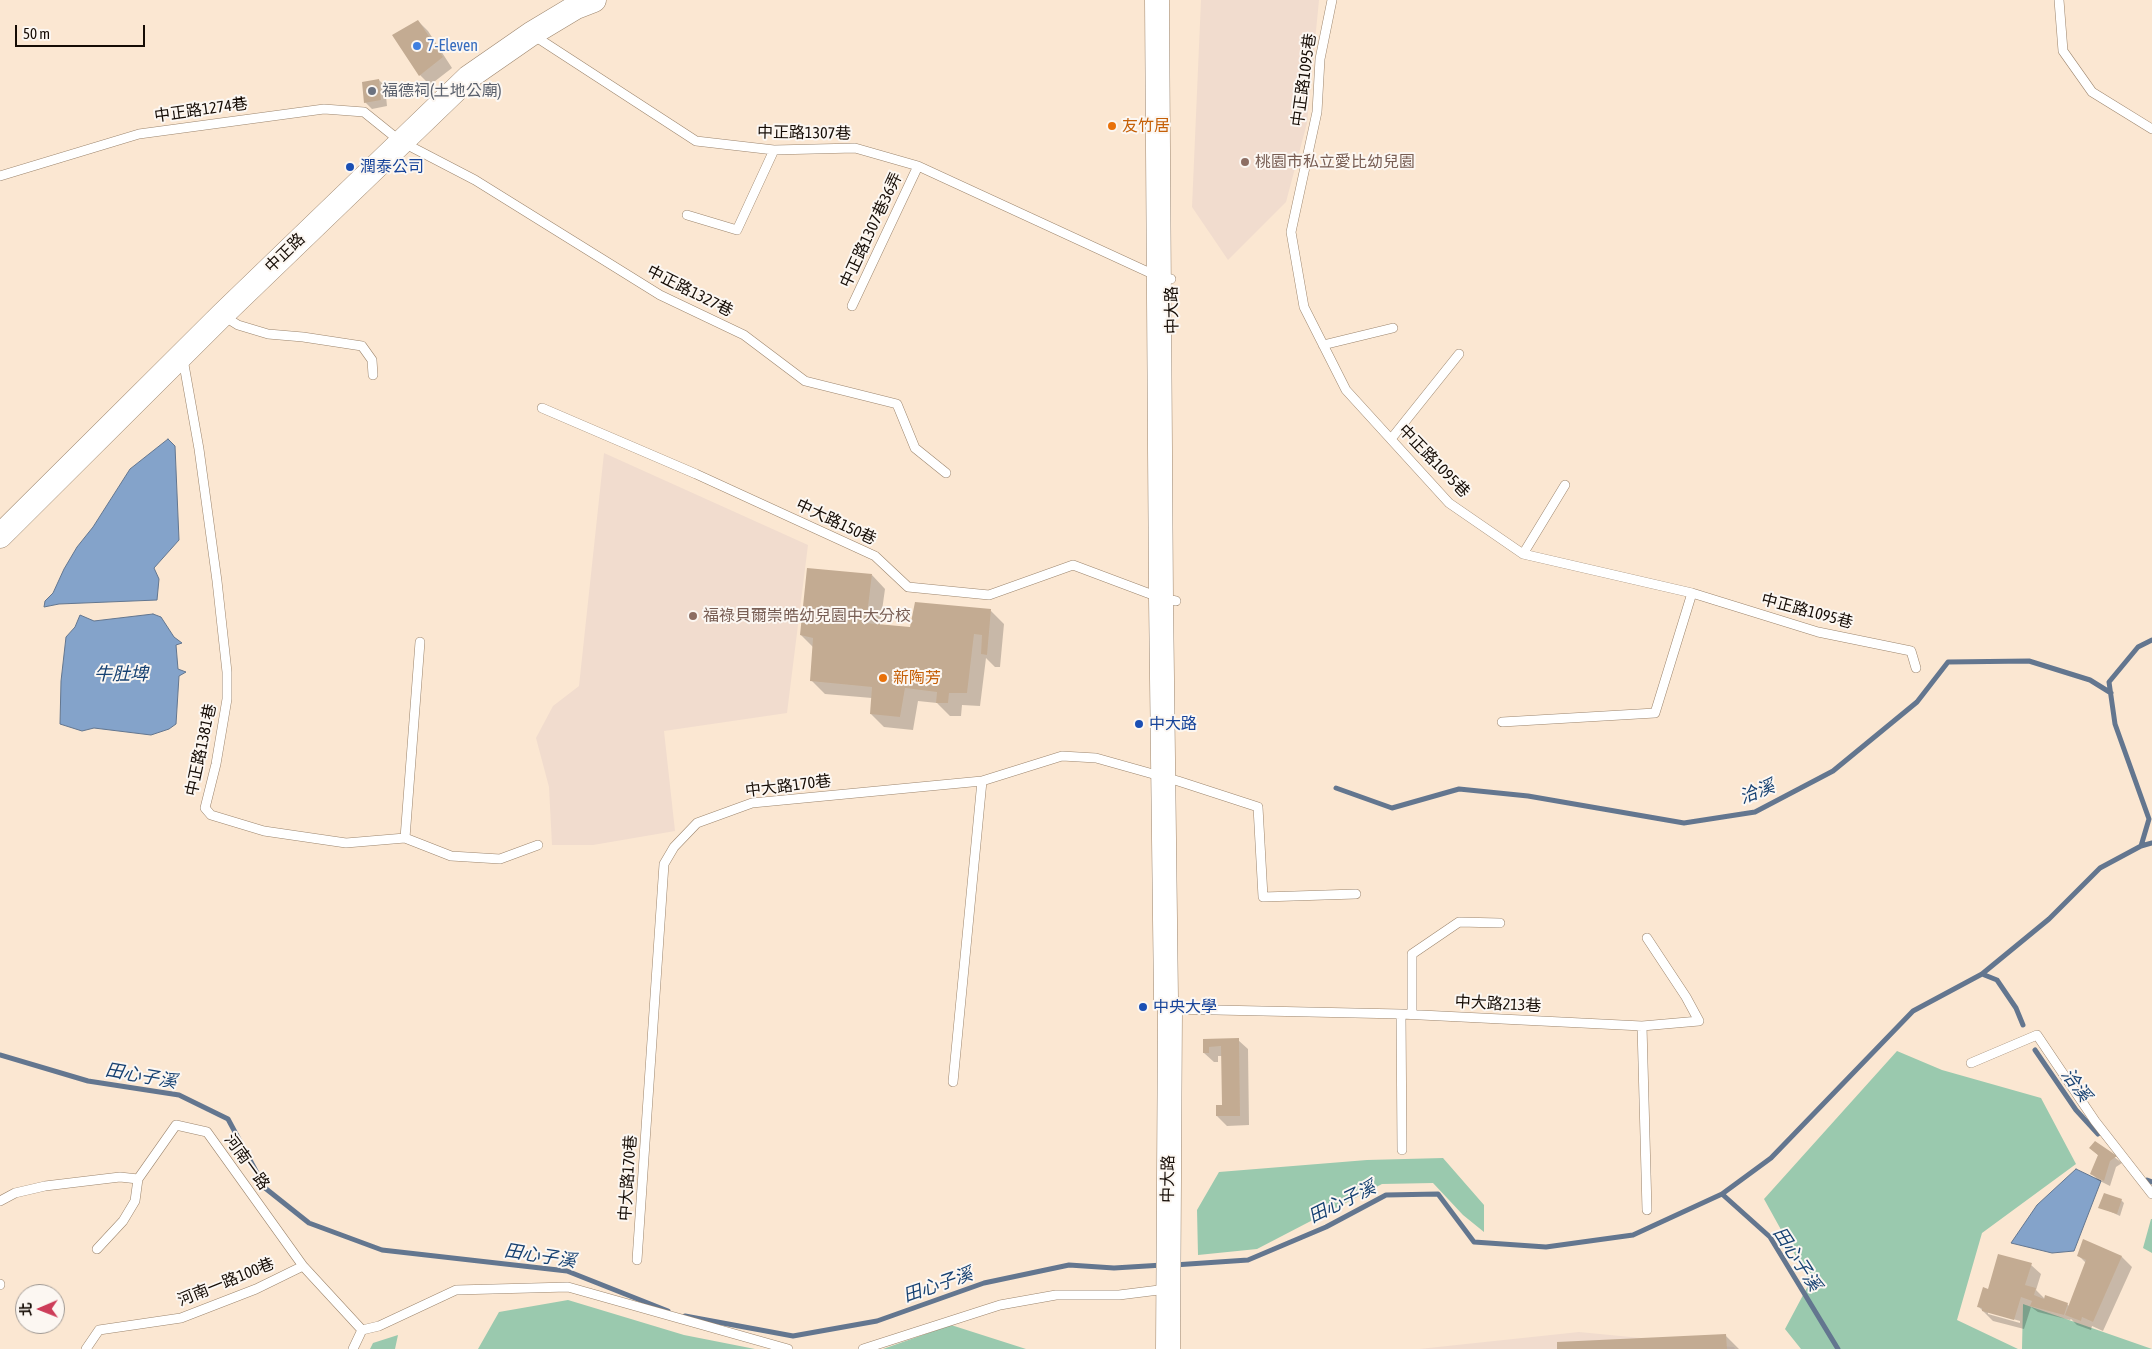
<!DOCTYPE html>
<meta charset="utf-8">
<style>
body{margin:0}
#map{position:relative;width:2152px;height:1349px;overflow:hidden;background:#fbe7d2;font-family:"Asap Condensed","Noto Sans TC",sans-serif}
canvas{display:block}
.north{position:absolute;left:15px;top:1284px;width:50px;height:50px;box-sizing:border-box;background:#fcf7f2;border:1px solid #a09993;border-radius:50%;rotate:269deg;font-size:14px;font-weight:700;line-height:20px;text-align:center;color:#150c05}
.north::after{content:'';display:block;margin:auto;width:18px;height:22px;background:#cd3d59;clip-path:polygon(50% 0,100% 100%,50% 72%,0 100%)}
.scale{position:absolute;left:15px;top:25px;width:130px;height:22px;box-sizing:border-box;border:2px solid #150c05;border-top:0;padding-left:6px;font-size:15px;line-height:18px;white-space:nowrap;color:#150c05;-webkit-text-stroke:4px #fcf7f2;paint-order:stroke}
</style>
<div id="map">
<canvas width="2152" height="1349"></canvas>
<div class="north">北</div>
<div class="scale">50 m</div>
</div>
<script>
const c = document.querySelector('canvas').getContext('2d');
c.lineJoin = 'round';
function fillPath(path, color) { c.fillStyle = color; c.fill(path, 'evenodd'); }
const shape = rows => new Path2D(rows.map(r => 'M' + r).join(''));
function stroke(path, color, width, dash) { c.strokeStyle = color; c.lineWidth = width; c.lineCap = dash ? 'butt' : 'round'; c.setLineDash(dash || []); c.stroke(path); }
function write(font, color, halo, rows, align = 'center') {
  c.font = font + ' "Asap Condensed","Noto Sans TC",sans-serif'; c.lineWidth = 4; c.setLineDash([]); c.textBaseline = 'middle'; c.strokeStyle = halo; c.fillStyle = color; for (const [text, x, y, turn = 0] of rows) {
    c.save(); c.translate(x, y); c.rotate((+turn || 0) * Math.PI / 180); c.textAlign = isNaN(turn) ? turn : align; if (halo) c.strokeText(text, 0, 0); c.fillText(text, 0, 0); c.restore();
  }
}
fillPath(shape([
 [1201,0,1319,0,1307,123,1286,202,1228,260,1192,207],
 [604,453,808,545,787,713,664,731,675,831,593,845,552,845,549,787,536,738,553,706,579,686],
 [1579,1332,1734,1347,1735,1349,1419,1349]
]), '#f1dcce');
fillPath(shape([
 [1897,1051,1942,1070,2041,1098,2076,1164,1982,1233,1957,1320,2018,1349,1801,1349,1785,1329,1810,1282,1764,1199],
 [1443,1158,1484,1205,1484,1232,1463,1215,1433,1183,1382,1184,1257,1249,1198,1255,1197,1210,1219,1172,1367,1160],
 [2151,1219,2152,1219,2152,1253,2143,1248],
 [568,1300,684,1335,755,1349,478,1349,499,1312],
 [2023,1304,2152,1349,2022,1349],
 [951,1325,1026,1349,883,1349],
 [398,1335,395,1349,370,1349,373,1343]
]), '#9ac9ae');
const water = shape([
 [168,439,175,446,179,540,154,568,159,579,157,600,59,604,44,607,45,601,53,593,64,569,77,547,93,527,130,469,168,439],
 [153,614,161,617,174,637,182,643,176,645,178,669,186,672,179,676,176,724,169,729,151,735,94,728,82,731,60,724,61,681,66,637,75,627,80,615,94,621,153,614],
 [2076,1169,2101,1181,2074,1251,2052,1253,2011,1243,2037,1205,2076,1169]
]);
fillPath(water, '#84a3ca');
stroke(water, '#63768f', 1);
fillPath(shape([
 [418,21,428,31,452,68,430,85,420,75],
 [379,80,385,86,387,106,372,109,365,102],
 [872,575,885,589,880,625,911,629,991,611,1004,624,1000,667,995,667,986,658,980,706,962,705,961,716,950,716,937,703,918,701,913,730,884,727,871,714,872,698,825,694,812,681,814,648,801,635],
 [1204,1040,1238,1040,1248,1049,1249,1125,1227,1126,1217,1116,1223,1106,1223,1056,1218,1056,1218,1062,1214,1062,1204,1053],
 [2096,1143,2122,1163,2116,1167,2110,1186,2098,1180,2092,1174,2099,1156,2090,1148],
 [2121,1200,2124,1203,2120,1216,2100,1207],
 [2084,1241,2122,1257,2132,1267,2103,1331,2092,1326,2091,1330,2077,1325,2071,1319,2070,1320,2038,1312,2031,1307,2024,1329,1993,1321,1979,1307,1989,1290,2031,1265,2041,1274,2036,1290,2045,1299,2067,1304,2070,1307,2086,1263,2078,1255],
 [1988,1312,2020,1321,2020,1323,1988,1314],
 [1725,1335,1739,1349,1558,1349]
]), '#0003');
stroke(shape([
 [1336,788,1392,808,1459,789,1528,796,1684,823,1755,812,1833,771,1917,702,1948,662,2029,661,2090,680,2111,693],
 [2141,846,2152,843],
 [1982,974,1997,980,2016,1008,2023,1025],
 [2035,1050,2076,1110,2098,1134],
 [0,1055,88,1081,179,1095,228,1119,265,1188,309,1223,382,1250,567,1271,668,1311],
 [2147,1180,2152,1182],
 [1722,1194,1771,1158,1913,1011,1982,974,2049,919,2100,868,2141,846,2149,819,2115,724,2109,682,2138,647,2152,640],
 [1174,1265,1248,1260,1326,1227,1386,1195,1438,1194,1474,1242,1546,1247,1633,1235,1722,1194,1770,1237,1838,1349],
 [685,1316,793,1336,877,1321,984,1283,1069,1265,1114,1268,1163,1265]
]), '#63768f', 5);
fillPath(shape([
 [418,20,443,57,419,76,392,35],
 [379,79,381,100,364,103,362,82],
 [807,568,872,574,866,623,910,627,915,602,991,609,987,655,981,654,982,635,974,634,967,693,949,693,948,703,936,703,937,692,905,688,900,717,870,714,872,687,810,681,813,638,800,635],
 [1239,1038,1240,1116,1216,1116,1216,1105,1222,1105,1221,1046,1209,1047,1209,1053,1203,1053,1203,1039],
 [2095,1141,2117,1156,2110,1161,2104,1181,2090,1174,2098,1155,2089,1148],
 [2104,1193,2122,1199,2117,1214,2098,1208],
 [2083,1239,2122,1256,2093,1322,2082,1317,2081,1321,2065,1315,2086,1260,2077,1256],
 [1998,1254,2032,1263,2025,1285,2036,1288,2034,1295,2044,1299,2045,1295,2068,1303,2064,1315,2030,1306,2032,1301,2021,1297,2014,1320,1982,1311,1982,1308,1977,1307,1983,1287,1988,1289],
 [1726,1334,1727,1349,1557,1349,1557,1342]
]), '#c3ab92');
const lane = shape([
 [1332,0,1320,59,1317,112,1291,232,1304,307,1346,390,1449,503,1523,554,1692,593,1818,632,1911,651,1916,668],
 [2059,0,2063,51,2092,92,2152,129],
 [533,35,696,141,774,150,855,148,918,166,1159,277,1171,279],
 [0,176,139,134,324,109,364,112,400,141,475,180,660,295,744,335,805,381,897,404,915,448,946,473],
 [687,215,737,230,774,150],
 [852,306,918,166],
 [222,315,238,325,268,334,303,337,362,346,372,360,373,375],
 [1323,345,1393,328],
 [183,359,199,449,217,581,227,672,227,699,216,764,205,808,211,815,264,831,346,843,405,838,451,856,500,859,538,845],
 [542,408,696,474,875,556,908,587,989,595,1073,565,1161,598,1176,601],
 [1391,439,1459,354],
 [1523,554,1565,485],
 [1502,722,1655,713,1692,593],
 [405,838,420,642],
 [1170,1009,1401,1014,1642,1026,1647,1210],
 [1401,1014,1402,1150],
 [1412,1014,1412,954,1459,922,1500,923],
 [1642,1026,1699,1021,1686,997,1647,938],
 [1971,1063,2037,1035,2095,1121,2152,1194],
 [953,1082,982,781],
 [0,1201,15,1193,45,1186,120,1177,138,1179,176,1125,207,1132,303,1266,362,1330,353,1349],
 [97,1249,123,1221,135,1201,138,1179],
 [637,1260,664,864,674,847,697,823,752,803,982,781,1062,756,1096,758,1178,781,1258,807,1263,897,1356,894],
 [0,1284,0,1285],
 [362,1330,379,1326,456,1290,568,1287,788,1349],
 [86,1349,99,1330,181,1318,256,1289,303,1266],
 [863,1349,1000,1305,1056,1295,1119,1295,1167,1289]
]);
const secondary = shape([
 [1157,0,1161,598,1166,999,1170,1009,1168,1349],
 [0,536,222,315,469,77,531,34,576,7,594,0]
]);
stroke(lane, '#9c856d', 10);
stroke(secondary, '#9c856d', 25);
stroke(lane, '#fff', 9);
stroke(secondary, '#fff', 24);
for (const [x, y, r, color] of [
 [417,46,5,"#3f7fe0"],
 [372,91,5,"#6b7280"],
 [1112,126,5,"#e8710a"],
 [1245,162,5,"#8d6e63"],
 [350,167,5,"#1a4fb4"],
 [693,616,5,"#8d6e63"],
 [883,678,5,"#e8710a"],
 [1139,724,5,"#1a4fb4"],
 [1143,1007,5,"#1a4fb4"]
]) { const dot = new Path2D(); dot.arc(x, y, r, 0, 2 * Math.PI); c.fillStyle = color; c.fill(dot); stroke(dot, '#fcf7f2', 2); }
write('16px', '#366cbe', '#fcf7f2', [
 ["7-Eleven",427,46]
], 'left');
write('16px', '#150c05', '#fcf7f2', [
 ["中正路1095巷",1304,80,-82],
 ["中正路1274巷",201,110,-8],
 ["中正路1307巷",804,133,1],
 ["中正路1307巷36弄",871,230,-65],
 ["中正路",285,253,-44],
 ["中正路1327巷",690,291,27],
 ["中大路",1172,310,-91],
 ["中正路1095巷",1434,461,46],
 ["中大路150巷",836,522,25],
 ["中正路1095巷",1807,611,15],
 ["中正路1381巷",201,750,-78],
 ["中大路170巷",788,786,-7],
 ["中大路213巷",1498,1004,3],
 ["河南一路",247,1162,54],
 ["中大路170巷",628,1178,-86],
 ["中大路",1168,1179,-89],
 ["河南一路100巷",226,1282,-22]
]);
write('16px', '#5b616d', '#fcf7f2', [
 ["福德祠(土地公廟)",382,91]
], 'left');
write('16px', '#c56008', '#fcf7f2', [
 ["友竹居",1122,126],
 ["新陶芳",893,678]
], 'left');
write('16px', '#785e54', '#fcf7f2', [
 ["桃園市私立愛比幼兒園",1255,162],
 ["福祿貝爾崇皓幼兒園中大分校",703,616]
], 'left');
write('16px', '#164399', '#fcf7f2', [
 ["潤泰公司",360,167],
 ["中大路",1149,724],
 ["中央大學",1153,1007]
], 'left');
write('italic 18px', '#164172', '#fcf7f2', [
 ["牛肚埤",121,674],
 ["洽溪",1757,792,-21],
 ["田心子溪",141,1076,10],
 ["洽溪",2076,1085,54],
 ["田心子溪",1342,1202,-26],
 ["田心子溪",540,1256,9],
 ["田心子溪",1797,1259,57],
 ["田心子溪",938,1285,-19]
]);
</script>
